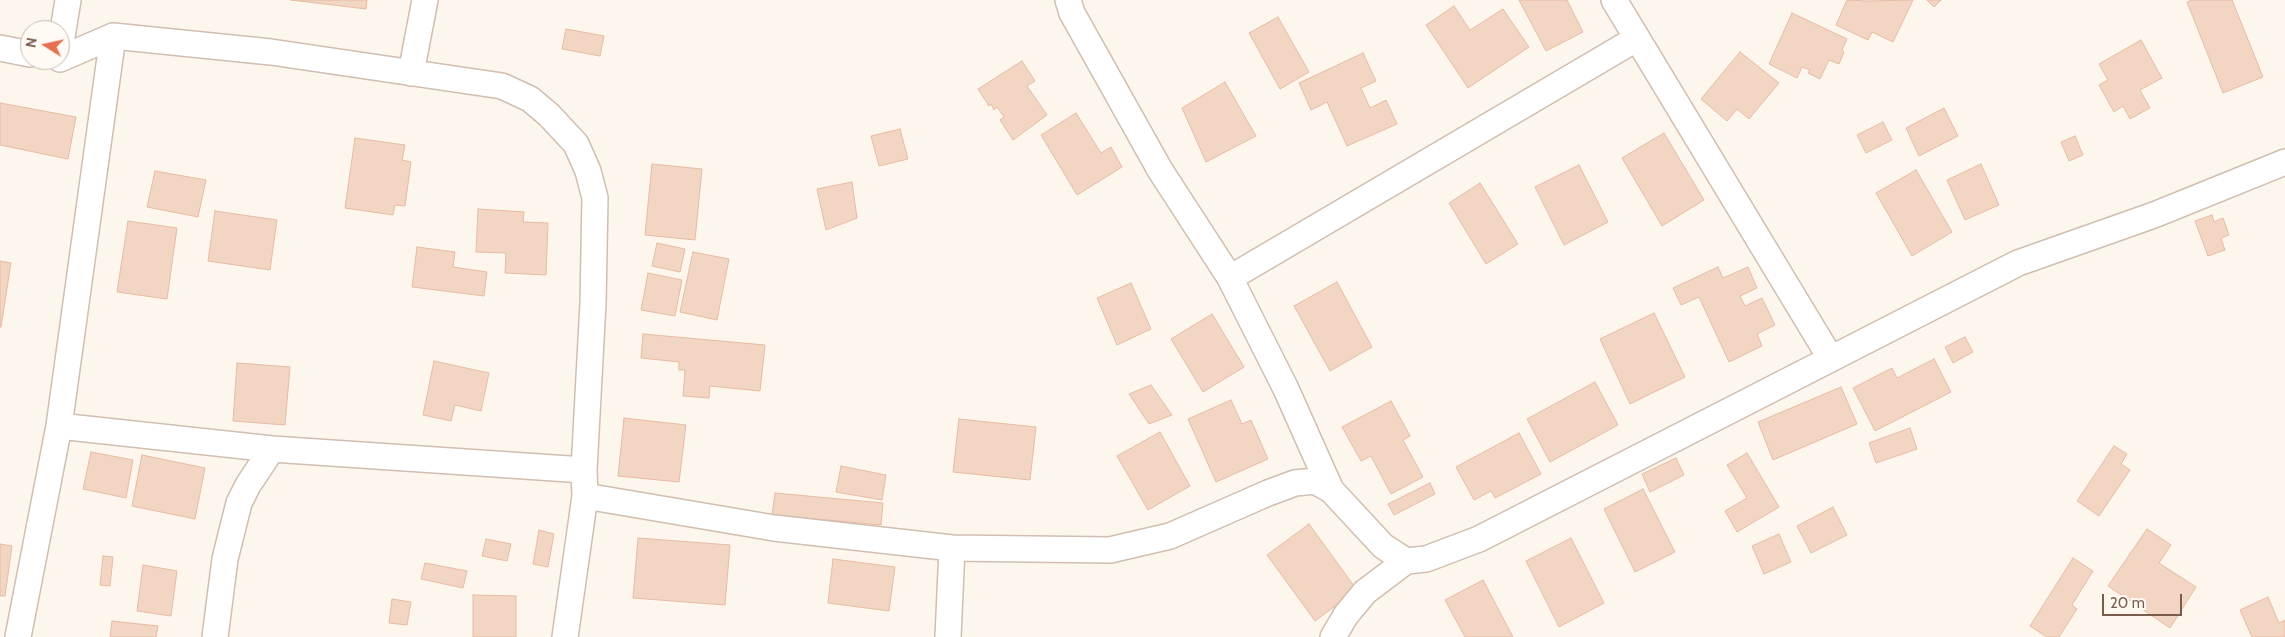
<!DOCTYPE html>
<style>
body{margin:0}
#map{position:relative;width:2285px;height:637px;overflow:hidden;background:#fdf6ec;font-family:Cabin,sans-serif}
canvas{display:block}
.north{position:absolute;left:20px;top:20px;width:50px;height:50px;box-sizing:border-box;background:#fffaf3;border:1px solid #cabbb1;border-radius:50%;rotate:280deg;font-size:14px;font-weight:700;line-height:20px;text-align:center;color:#7a5c4d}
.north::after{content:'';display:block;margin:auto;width:18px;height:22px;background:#e76f51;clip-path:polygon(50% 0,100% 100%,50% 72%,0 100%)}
.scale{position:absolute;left:2102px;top:594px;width:80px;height:22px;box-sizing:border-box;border:2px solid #7a5c4d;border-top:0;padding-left:6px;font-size:15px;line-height:18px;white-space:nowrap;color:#7a5c4d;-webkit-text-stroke:4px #fffaf3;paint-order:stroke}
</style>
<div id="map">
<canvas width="2285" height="637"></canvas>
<div class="north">N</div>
<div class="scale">20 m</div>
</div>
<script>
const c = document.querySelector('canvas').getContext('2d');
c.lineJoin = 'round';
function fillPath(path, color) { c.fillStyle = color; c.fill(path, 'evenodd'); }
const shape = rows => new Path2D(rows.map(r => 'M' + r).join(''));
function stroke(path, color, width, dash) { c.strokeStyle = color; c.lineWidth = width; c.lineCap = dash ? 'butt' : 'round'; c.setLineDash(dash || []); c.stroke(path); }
const building = shape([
 [291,0,367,0,366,9,291,0],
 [1519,0,1567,0,1583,32,1546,51,1519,0],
 [1847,0,1867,1,1913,0,1893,42,1872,32,1868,40,1836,25,1847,0],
 [1927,0,1941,0,1934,7,1927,0],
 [2192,0,2232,0,2263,77,2223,93,2187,2,2192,0],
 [1454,6,1470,30,1503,9,1529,47,1468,88,1426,25,1454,6],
 [1792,13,1847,39,1842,50,1844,52,1839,64,1829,60,1820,79,1808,73,1810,70,1802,67,1797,78,1769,64,1792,13],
 [1278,17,1309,72,1280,89,1249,33,1278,17],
 [566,29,604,36,600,56,562,49,566,29],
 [2141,40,2162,78,2140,90,2150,108,2130,119,2123,106,2114,112,2099,85,2108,80,2099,64,2141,40],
 [1740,52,1779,83,1749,119,1737,109,1727,121,1701,99,1740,52],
 [1363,53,1376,81,1361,88,1370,108,1386,100,1397,124,1347,146,1327,102,1311,110,1299,83,1363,53],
 [1022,61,1035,81,1027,86,1047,115,1013,140,1000,120,1004,117,997,107,994,110,991,104,989,106,978,89,1022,61],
 [1225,82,1256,136,1206,162,1182,108,1225,82],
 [0,103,76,117,68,159,0,145,0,103],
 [1944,108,1958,136,1919,156,1906,128,1944,108],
 [1076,113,1101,153,1111,147,1122,167,1077,195,1041,135,1076,113],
 [1883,122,1892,140,1866,153,1857,135,1883,122],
 [900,129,908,159,879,166,871,136,900,129],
 [1664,133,1704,200,1662,226,1622,158,1664,133],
 [2075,136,2083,155,2069,161,2061,142,2075,136],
 [355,138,405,145,402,160,411,162,405,206,395,205,393,215,345,208,355,138],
 [652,164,702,169,695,240,645,235,652,164],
 [1981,164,1999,205,1965,220,1947,180,1981,164],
 [1579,165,1608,222,1564,245,1535,187,1579,165],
 [1916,170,1952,232,1912,256,1876,193,1916,170],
 [155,171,206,180,198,217,147,207,155,171],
 [852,182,857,218,826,230,817,189,852,182],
 [1480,183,1518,244,1486,264,1449,203,1480,183],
 [478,209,524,212,523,222,548,223,546,275,505,273,506,253,476,252,478,209],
 [215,211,277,220,270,270,208,261,215,211],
 [2212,215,2214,222,2223,218,2229,235,2221,238,2225,250,2208,256,2195,221,2212,215],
 [128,221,177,228,167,299,117,292,128,221],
 [657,243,685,249,680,272,652,266,657,243],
 [417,247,455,252,453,267,487,272,484,296,412,287,417,247],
 [693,252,729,259,717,320,680,312,693,252],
 [0,261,11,263,1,327,0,327,0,261],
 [1718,267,1723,278,1748,267,1757,288,1740,296,1745,306,1762,298,1775,325,1757,334,1762,346,1729,362,1699,297,1681,305,1673,288,1718,267],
 [648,273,682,280,675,316,641,310,648,273],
 [1337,282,1372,347,1330,371,1294,306,1337,282],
 [1131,283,1151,329,1117,345,1097,298,1131,283],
 [1654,313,1685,377,1630,404,1600,339,1654,313],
 [1212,314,1244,367,1203,392,1171,339,1212,314],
 [643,334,765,345,760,391,710,386,709,398,683,396,685,370,679,370,679,362,641,358,643,334],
 [1965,337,1973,352,1953,363,1945,347,1965,337],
 [1934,359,1951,392,1875,431,1853,388,1892,368,1897,378,1934,359],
 [434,361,489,373,481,411,455,405,451,421,423,415,434,361],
 [237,363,290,367,285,425,233,421,237,363],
 [1595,382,1618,425,1550,462,1527,419,1595,382],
 [1151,385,1172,415,1149,424,1129,394,1151,385],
 [1841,387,1857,424,1773,460,1758,422,1841,387],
 [1231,400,1242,424,1251,420,1268,459,1216,482,1188,419,1231,400],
 [1391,401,1410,436,1403,440,1423,477,1391,494,1371,456,1361,461,1342,427,1391,401],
 [624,418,686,425,679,482,618,476,624,418],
 [959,419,1036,427,1030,480,953,472,959,419],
 [1910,428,1917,449,1876,463,1869,443,1910,428],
 [1160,432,1190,486,1148,510,1117,456,1160,432],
 [1519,433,1541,474,1495,498,1491,491,1474,500,1456,467,1519,433],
 [2114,446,2127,454,2121,464,2130,470,2099,516,2077,501,2114,446],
 [91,452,133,460,126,498,83,489,91,452],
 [1747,453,1779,507,1737,532,1725,511,1747,498,1727,465,1747,453],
 [142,455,205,468,195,519,132,506,142,455],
 [1676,458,1684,475,1650,492,1642,474,1676,458],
 [841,466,886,475,882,500,836,492,841,466],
 [1430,483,1435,494,1394,515,1388,504,1430,483],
 [1643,489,1675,552,1635,572,1604,509,1643,489],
 [775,493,883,503,881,525,772,515,775,493],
 [1833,507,1847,535,1811,553,1797,526,1833,507],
 [1309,524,1357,590,1315,621,1267,555,1309,524],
 [2147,529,2171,545,2159,563,2196,587,2170,628,2108,586,2147,529],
 [539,530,554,534,548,567,533,564,539,530],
 [1779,534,1791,562,1764,574,1752,546,1779,534],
 [638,538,730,545,725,605,633,598,638,538],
 [1571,538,1604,603,1559,627,1526,561,1571,538],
 [486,539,511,544,507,561,482,556,486,539],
 [0,544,12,546,5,596,0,596,0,544],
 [103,556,113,557,110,586,100,585,103,556],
 [2073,558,2093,571,2072,605,2077,609,2059,637,2047,637,2030,626,2073,558],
 [833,559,895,567,889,611,828,603,833,559],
 [425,563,467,571,463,588,421,579,425,563],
 [143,565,177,571,171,616,137,611,143,565],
 [1483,580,1513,637,1465,637,1445,600,1483,580],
 [473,595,516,596,516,637,473,637,473,595],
 [2268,597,2279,623,2285,620,2285,637,2252,637,2240,610,2268,597],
 [392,599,411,602,407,625,389,623,392,599],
 [112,621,158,626,156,637,110,637,112,621]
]);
fillPath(building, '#f3d5c3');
stroke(building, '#e6bba3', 1);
const street = shape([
 [1068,0,1072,13,1160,170,1230,278,1286,389,1331,490],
 [1614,0,1831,359],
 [0,48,30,54],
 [60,49,68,0],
 [60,59,113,36,271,52,502,86,530,99,549,115,576,144,588,171,595,198,593,303,584,470,585,496,565,637],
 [411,73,425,0],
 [1230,278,1636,39],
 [59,426,272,449,584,470],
 [585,496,774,528,952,548,1110,550,1170,536,1268,493,1295,483,1315,481,1331,490,1383,546,1406,561,1426,559,1479,539,2018,263,2154,215,2285,162],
 [18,637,59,426,113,36],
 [215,637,225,559,239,503,248,485,272,449],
 [948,637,952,548],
 [1333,637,1346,615,1365,592,1406,561]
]);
stroke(street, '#d1beb0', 28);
stroke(street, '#fff', 25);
</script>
